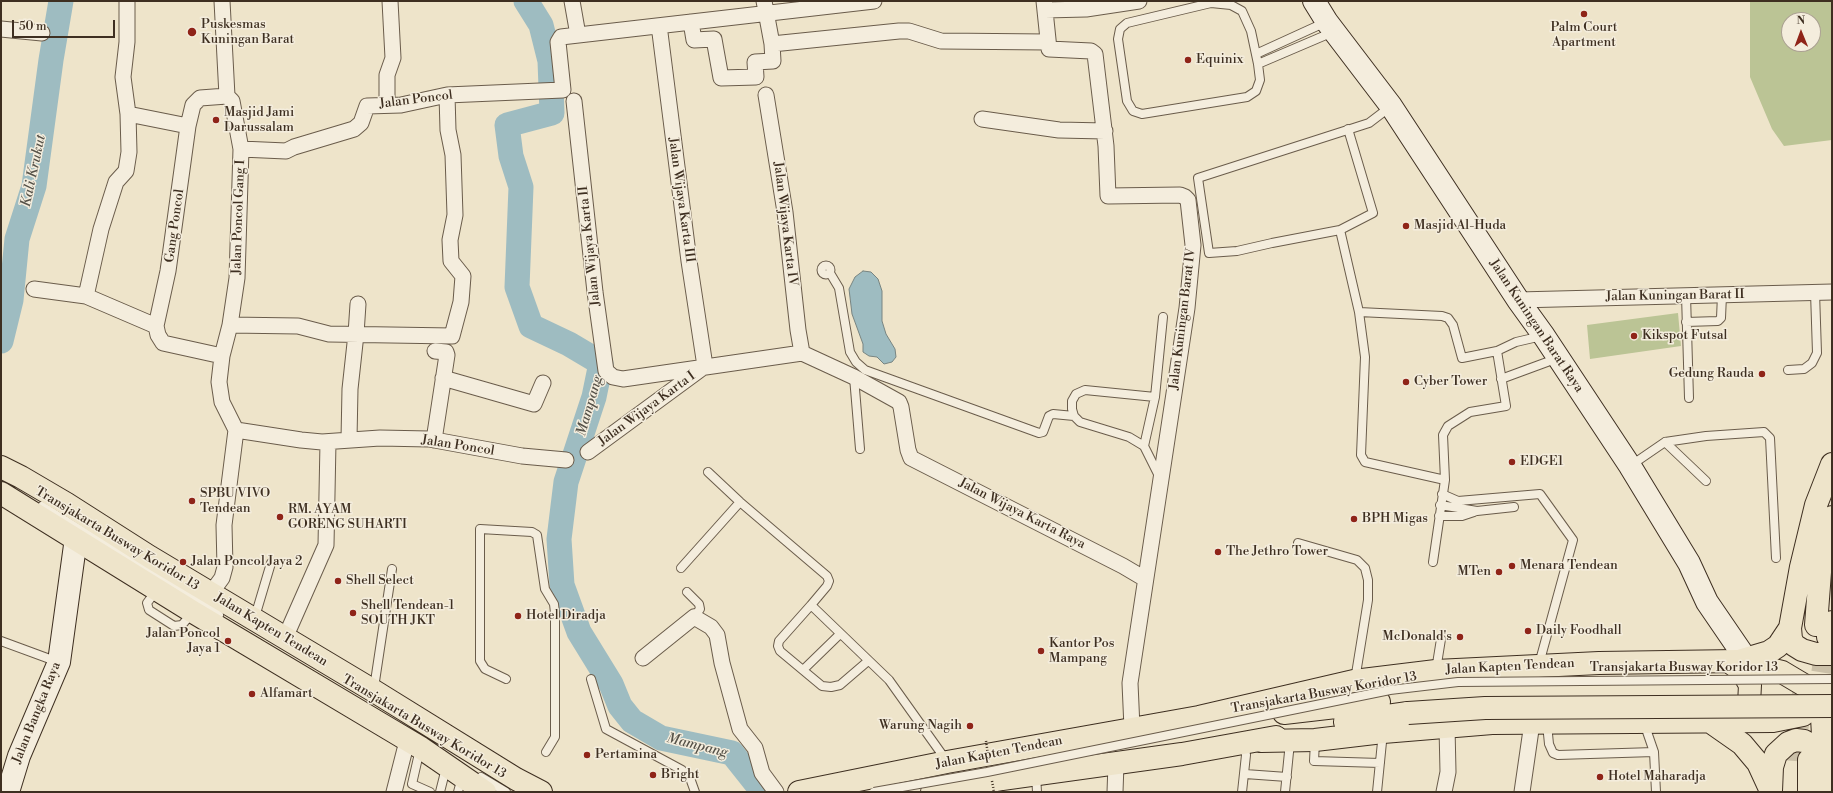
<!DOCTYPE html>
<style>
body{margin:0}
#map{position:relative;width:1833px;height:793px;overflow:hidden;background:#eee4ca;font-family:"Libre Bodoni",serif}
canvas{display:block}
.frame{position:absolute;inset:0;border:2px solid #3e2f21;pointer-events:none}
.north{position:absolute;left:1781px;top:12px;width:40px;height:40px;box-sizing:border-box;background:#f4eddd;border:1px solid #aba192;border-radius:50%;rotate:359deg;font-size:11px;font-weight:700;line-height:16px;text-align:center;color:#3e2f21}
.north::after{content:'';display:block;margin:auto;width:14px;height:18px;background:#8f2418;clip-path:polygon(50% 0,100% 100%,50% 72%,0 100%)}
.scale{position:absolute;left:12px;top:20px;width:103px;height:18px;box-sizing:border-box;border:2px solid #3e2f21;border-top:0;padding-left:5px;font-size:12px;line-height:14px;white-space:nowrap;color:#3e2f21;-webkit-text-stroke:3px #f4eddd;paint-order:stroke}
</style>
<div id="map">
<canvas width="1833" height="793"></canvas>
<div class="frame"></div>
<div class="north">N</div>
<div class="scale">50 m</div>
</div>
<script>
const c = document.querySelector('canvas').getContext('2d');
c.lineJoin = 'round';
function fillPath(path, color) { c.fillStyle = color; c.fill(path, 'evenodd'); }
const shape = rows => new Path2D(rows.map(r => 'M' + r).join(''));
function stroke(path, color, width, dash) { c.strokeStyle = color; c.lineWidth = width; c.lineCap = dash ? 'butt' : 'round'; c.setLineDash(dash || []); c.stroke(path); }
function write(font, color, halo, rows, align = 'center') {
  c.font = font + ' "Libre Bodoni",serif'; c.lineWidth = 3; c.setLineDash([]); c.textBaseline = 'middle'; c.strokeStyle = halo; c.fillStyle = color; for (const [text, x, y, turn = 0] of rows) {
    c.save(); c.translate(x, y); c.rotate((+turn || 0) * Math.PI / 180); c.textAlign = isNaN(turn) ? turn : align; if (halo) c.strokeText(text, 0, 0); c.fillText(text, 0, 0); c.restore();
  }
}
fillPath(shape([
 [1750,1,1832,1,1832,140,1784,146,1772,129,1750,77],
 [1789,20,1813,20,1813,44,1789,44],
 [1678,313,1681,346,1590,359,1587,325]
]), '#bbc495');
const water = shape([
 [863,271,871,272,878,279,882,291,882,321,886,334,895,349,896,357,892,362,884,364,877,357,869,356,863,352,863,344,852,314,849,289,855,277,863,271]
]);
fillPath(water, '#9ebcc1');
stroke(water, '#788481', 1);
stroke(shape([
 [526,1,541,25,550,61,552,113,507,125,511,156,521,187,517,287,531,326,569,344,601,363,594,397,566,482,559,539,562,585,579,632,611,684,620,706,632,721,661,738,732,753,763,792],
 [1,341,11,300,17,239,34,186,51,60,61,1]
]), '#9ebcc1', 25);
stroke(shape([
 [1817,705,1828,637],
 [1795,761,1798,723,1813,635]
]), '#cbc0a8', 22, [22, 11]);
const lane = shape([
 [1211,3,1231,5,1242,11,1251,31,1258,64,1260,80,1256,91,1247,97,1142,114,1133,111,1127,101,1118,39,1120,29,1127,23,1211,3],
 [1256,54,1326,22],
 [1258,64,1333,32],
 [1348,129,1373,213,1340,230,1359,312],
 [1340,230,1272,243,1237,251,1209,253,1198,178,1369,123,1390,107],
 '821.5 270a4.5 4.5 0 1 1 9 0a4.5 4.5 0 1 1-9 0Z',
 [830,273,839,288,850,352,856,362,865,370,1039,433,1043,432,1049,416,1053,414,1074,416],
 [1686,295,1689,398],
 [1686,322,1718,321,1721,318,1722,295],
 [1788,370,1804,369,1812,363,1817,353,1815,292],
 [854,377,860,449],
 [1501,379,1558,358],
 [1155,397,1085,390,1076,394,1072,401,1072,409,1074,416,1080,422,1129,437,1144,446,1160,478],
 [1665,442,1706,481],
 [1144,446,1155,397,1163,317],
 [1630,466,1665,442,1706,436,1764,432,1770,438,1776,558],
 [708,472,740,502,827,576,829,581,827,586,811,605,889,680,946,760],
 [1445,480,1365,462,1361,455,1365,357,1359,312,1442,316,1448,318,1453,325,1462,358,1497,351,1516,342,1542,336],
 [1442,494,1458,501,1540,494,1573,540,1539,664],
 [1440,505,1477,511,1514,507],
 [42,506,219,615],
 [1439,516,1462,516,1474,512],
 [1298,543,1357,560,1365,568,1368,580,1368,600,1355,680],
 [1433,562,1445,480,1443,435,1448,426,1470,412,1506,406,1497,351],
 [681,568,740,502],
 [156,591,147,603,149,610,174,626,182,625,192,613],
 [687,592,699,604,700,609,694,617],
 [811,605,779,641,778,646,780,651,822,686,831,687,840,685,868,661],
 [253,618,257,610,271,563],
 [1,641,58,662],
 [803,670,840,634],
 [1436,670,1441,639],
 [506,679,485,669,480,661,480,529,532,532,537,535,545,589,554,604,555,613,555,737,546,752],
 [591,679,606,729,682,770,690,778,695,792],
 [374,688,392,569],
 [1644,723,1654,752,1656,792],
 [1547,724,1549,744,1553,753,1558,755,1654,752],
 [1315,741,1314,761,1380,763],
 [420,749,412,784,430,792],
 [1245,774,1287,777],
 [1036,775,1037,792],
 [481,777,506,792],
 [440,792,444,776,448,768],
 [458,792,462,777],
 [1242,792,1246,755,1244,744],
 [1285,792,1290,742],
 [1377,792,1383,732]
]);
const street = shape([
 [222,1,227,96,232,101,241,149,237,278,230,325,222,356,219,382,222,402,236,430],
 [572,1,578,35],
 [764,1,772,44,899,31,909,31,941,41,1047,42],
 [1044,1,1049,49,1091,51,1095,54,1106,146,1108,196,1180,195,1185,197,1188,200,1193,245,1187,308,1130,683,1132,728],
 [1045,10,1086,9,1139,1],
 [691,22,694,40,714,39,721,78,756,77,755,62,773,61,772,44],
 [1,29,42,33],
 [766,95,785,212,798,330,802,353],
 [574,101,595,292,606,371,613,377,623,379,802,353],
 [387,105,387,75,393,58,390,1],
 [128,114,188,126],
 [982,119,1059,130,1105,131],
 [241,149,286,151,294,147,354,129,361,123,367,106,401,105,447,95,563,90,558,42,561,37,874,1],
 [34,289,86,296,156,326],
 [86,296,101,229,116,182,126,171,129,152,128,114,123,77,127,42,127,1],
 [1518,300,1832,292],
 [230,325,298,326,329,334,452,336,461,302,463,276,451,261,450,240,455,215,453,155,448,130,447,95],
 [802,353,854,377,899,402,901,407,908,450,911,458,1123,566,1145,579],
 [222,356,163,343,158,335,156,326,168,271,188,126,193,105,200,98,227,96],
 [443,378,534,404,543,383],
 [236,430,301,440,322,442,380,438,429,439,522,456,566,460],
 [349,439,350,389,356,334,358,304],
 [434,440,447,355,446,352,435,351],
 [588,452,705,366,689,261,660,33],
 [211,593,222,578,225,567,224,525,236,430],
 [285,638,326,545,328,442],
 [643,658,694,617,711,627,717,635,722,663,740,729,755,748,762,773,776,792],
 [394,792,407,741],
 [1115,792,1116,764],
 [1444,792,1448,772,1447,727],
 [1522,792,1532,723]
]);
const secondary = shape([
 [1314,1,1327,22,1391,106,1518,300,1544,336,1630,466,1689,563,1707,602,1746,659],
 [8,792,19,756,59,662,76,538]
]);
const primary = shape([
 [1832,464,1816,505,1801,567,1790,628,1791,639,1794,645,1802,650,1816,654,1832,654],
 [1,467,21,477,67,504,150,557,374,691,516,779,541,792],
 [1,493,193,612,421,748,485,792],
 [1816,625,1821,559,1832,517],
 [1828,637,1832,622],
 [1742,660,1769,652,1778,646,1790,628],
 [1731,663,1742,671,1750,685,1749,704,1745,711,1734,719],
 [1284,713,1379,702],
 [1345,722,1408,713],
 [1712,723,1742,744,1758,763,1770,789],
 [1261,741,1315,740,1383,732,1492,723,1773,721,1803,715,1819,702],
 [1771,791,1772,767,1776,754,1788,743,1796,740,1804,741,1818,749,1823,758],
 [799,792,947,762,1199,717,1354,681,1436,671,1599,663,1737,661,1782,672,1824,697],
 [932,792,1002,779,1182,754,1276,737],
 [1809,792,1809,760],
 [1826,792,1822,717,1827,691]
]);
stroke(lane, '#6a5c4b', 10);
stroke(street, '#6a5c4b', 17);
stroke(secondary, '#3e2f21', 24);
stroke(primary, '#3e2f21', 24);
stroke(lane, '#f4eddd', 8);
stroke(street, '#f4eddd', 15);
stroke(secondary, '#f4eddd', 22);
stroke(primary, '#eee4ca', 22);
const laneBridge = shape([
 [874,792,987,772,1390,690,1458,682,1832,679]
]);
const primaryBridge = shape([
 [1408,713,1485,708,1832,706]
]);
stroke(laneBridge, '#6a5c4b', 10, []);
stroke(primaryBridge, '#3e2f21', 24, []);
stroke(shape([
 [986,741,989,762],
 [992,781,994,792]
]), '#3e2f21', 2.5, [1, 2]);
stroke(laneBridge, '#f4eddd', 8);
stroke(primaryBridge, '#eee4ca', 22);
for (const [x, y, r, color] of [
 [1584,14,4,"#8f2418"],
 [192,32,5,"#8f2418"],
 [1188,60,4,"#8f2418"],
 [216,120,4,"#8f2418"],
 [1406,226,4,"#8f2418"],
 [1634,336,4,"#8f2418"],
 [1762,374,4,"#8f2418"],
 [1406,382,4,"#8f2418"],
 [1512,462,4,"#8f2418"],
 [192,501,4,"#8f2418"],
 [280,517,4,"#8f2418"],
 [1354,519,4,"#8f2418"],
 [1218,552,4,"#8f2418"],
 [183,562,4,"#8f2418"],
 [1512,566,4,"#8f2418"],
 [1499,572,4,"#8f2418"],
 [338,581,4,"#8f2418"],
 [353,613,4,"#8f2418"],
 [518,616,4,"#8f2418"],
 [1528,631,4,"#8f2418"],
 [1460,637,4,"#8f2418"],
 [228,641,4,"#8f2418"],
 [1041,651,4,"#8f2418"],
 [252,694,4,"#8f2418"],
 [970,726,4,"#8f2418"],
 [587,755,4,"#8f2418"],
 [653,775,4,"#8f2418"],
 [1600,777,4,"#8f2418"]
]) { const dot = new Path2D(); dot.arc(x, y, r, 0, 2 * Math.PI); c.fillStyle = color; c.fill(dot); stroke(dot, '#f4eddd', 1.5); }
write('13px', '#3e2f21', '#f4eddd', [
 ["Puskesmas",201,25],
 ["Kuningan Barat",201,40],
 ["Palm Court",1584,28,"center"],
 ["Apartment",1584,43,"center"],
 ["Equinix",1196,60],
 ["Masjid Jami",224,113],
 ["Darussalam",224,128],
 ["Masjid Al-Huda",1414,226],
 ["Kikspot Futsal",1642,336],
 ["Gedung Rauda",1754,374,"right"],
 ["Cyber Tower",1414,382],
 ["EDGE1",1520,462],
 ["SPBU VIVO",200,494],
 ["Tendean",200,509],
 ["RM. AYAM",288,510],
 ["GORENG SUHARTI",288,525],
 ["BPH Migas",1362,519],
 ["The Jethro Tower",1226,552],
 ["Jalan Poncol Jaya 2",191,562],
 ["Menara Tendean",1520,566],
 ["MTen",1491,572,"right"],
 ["Shell Select",346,581],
 ["Shell Tendean-1",361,606],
 ["SOUTH JKT",361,621],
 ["Hotel Diradja",526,616],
 ["Daily Foodhall",1536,631],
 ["Jalan Poncol",220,634,"right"],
 ["Jaya 1",220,649,"right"],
 ["McDonald's",1452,637,"right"],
 ["Kantor Pos",1049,644],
 ["Mampang",1049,659],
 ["Alfamart",260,694],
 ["Warung Nagih",962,726,"right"],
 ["Pertamina",595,755],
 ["Bright",661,775],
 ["Hotel Maharadja",1608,777]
], 'left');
write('13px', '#3e2f21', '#f4eddd', [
 ["Jalan Poncol",416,100,-7],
 ["Jalan Wijaya Karta III",681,200,82],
 ["Jalan Poncol Gang I",239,217,-88],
 ["Jalan Wijaya Karta IV",785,224,83],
 ["Gang Poncol",175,226,-82],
 ["Jalan Wijaya Karta II",590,246,-96],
 ["Jalan Kuningan Barat II",1675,296,-1],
 ["Jalan Kuningan Barat IV",1183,319,-83],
 ["Jalan Kuningan Barat Raya",1536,326,56],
 ["Jalan Wijaya Karta I",647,409,-36],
 ["Jalan Poncol",458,446,9],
 ["Jalan Wijaya Karta Raya",1022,514,27],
 ["Transjakarta Busway Koridor 13",117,539,31],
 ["Jalan Kapten Tendean",271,630,31],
 ["Jalan Kapten Tendean",1510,667,-3],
 ["Transjakarta Busway Koridor 13",1684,668],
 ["Transjakarta Busway Koridor 13",1324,693,-10],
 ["Jalan Bangka Raya",37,713,-68],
 ["Transjakarta Busway Koridor 13",424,727,31],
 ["Jalan Kapten Tendean",999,753,-11]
]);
write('italic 14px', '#565249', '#f4eddd', [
 ["Kali Krukut",34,171,-78],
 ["Mampang",590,406,-74],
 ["Mampang",697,746,14]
]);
</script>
